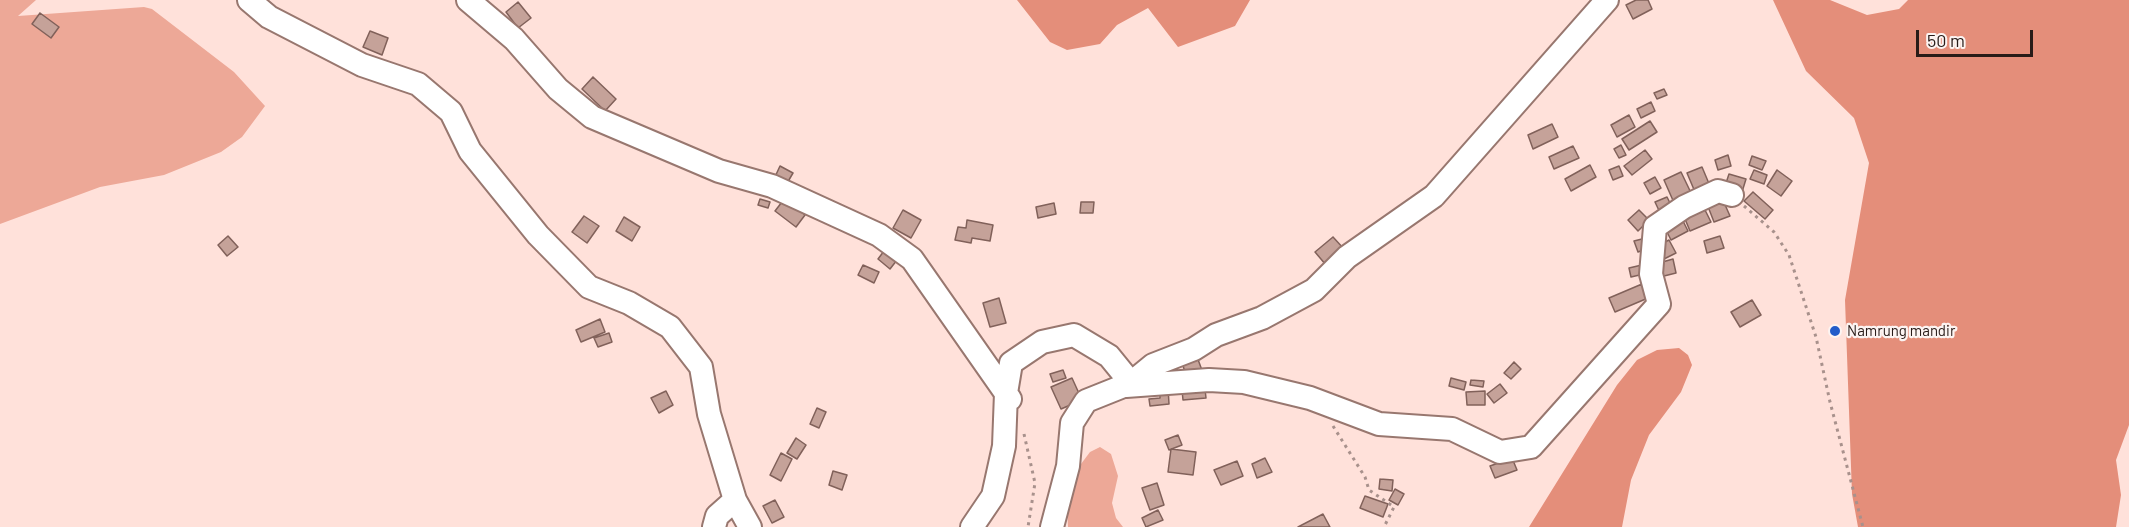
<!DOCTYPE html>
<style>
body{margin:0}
#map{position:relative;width:2129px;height:527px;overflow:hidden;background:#ffe1da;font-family:Barlow,sans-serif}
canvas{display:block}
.scale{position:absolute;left:1916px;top:30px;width:117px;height:27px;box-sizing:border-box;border:3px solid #281b18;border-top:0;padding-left:8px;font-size:18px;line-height:21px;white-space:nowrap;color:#281b18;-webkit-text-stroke:4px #fcf4f2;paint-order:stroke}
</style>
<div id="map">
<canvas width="2129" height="527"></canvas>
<div class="scale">50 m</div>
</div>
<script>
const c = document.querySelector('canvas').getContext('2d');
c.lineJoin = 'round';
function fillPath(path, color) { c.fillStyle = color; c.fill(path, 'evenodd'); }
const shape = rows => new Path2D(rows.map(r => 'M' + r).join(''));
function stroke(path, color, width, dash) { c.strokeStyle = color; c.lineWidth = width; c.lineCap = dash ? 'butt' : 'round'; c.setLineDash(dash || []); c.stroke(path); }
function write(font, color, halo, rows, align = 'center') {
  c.font = font + ' Barlow,sans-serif'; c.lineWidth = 4.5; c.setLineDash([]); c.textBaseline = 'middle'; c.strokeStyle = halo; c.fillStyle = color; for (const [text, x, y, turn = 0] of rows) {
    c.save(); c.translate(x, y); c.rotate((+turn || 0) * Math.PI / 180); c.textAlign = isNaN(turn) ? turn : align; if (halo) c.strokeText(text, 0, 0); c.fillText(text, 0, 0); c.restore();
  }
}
fillPath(shape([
 [0,0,36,0,18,16,144,7,152,9,234,72,265,106,242,137,221,152,164,175,100,187,0,224],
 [1100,447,1111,454,1118,476,1112,503,1116,518,1123,527,1068,527,1067,505,1075,472,1090,452]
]), '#eda897');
fillPath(shape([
 [1017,0,1250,0,1235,26,1178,47,1148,8,1117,25,1100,44,1067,50,1050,42],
 [1773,0,1830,0,1867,15,1899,9,1908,0,2129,0,2129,425,2116,460,2121,495,2116,527,1858,527,1852,494,1845,300,1869,163,1854,118,1806,71],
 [1679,348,1688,355,1692,365,1681,392,1649,435,1631,480,1622,527,1529,527,1617,385,1637,360,1657,350]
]), '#e48e7a');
const building = shape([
 [1636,0,1648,0,1652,9,1633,19,1626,5,1636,0],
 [518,2,531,18,518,28,506,12,518,2],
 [40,13,59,27,51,38,32,24,40,13],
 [370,31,388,38,382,55,363,47,370,31],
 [593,77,616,99,605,111,582,89,593,77],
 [1664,89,1667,95,1657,99,1654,93,1664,89],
 [1651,102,1655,111,1641,118,1637,109,1651,102],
 [1629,115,1635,127,1617,137,1611,125,1629,115],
 [1650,121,1657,132,1629,150,1622,139,1650,121],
 [1552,124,1558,137,1533,149,1528,135,1552,124],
 [1621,145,1626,155,1619,158,1614,149,1621,145],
 [1573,146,1579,158,1554,169,1549,157,1573,146],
 [1645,150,1652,159,1632,175,1624,166,1645,150],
 [1728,155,1731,166,1718,170,1715,160,1728,155],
 [1752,156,1766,161,1762,170,1749,165,1752,156],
 [1590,165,1596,177,1571,191,1565,179,1590,165],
 [780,166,793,173,786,185,774,179,780,166],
 [1619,166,1623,176,1613,180,1609,170,1619,166],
 [1702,167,1710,186,1695,192,1687,173,1702,167],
 [1754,170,1767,175,1764,184,1750,179,1754,170],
 [1777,170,1792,181,1781,196,1767,186,1777,170],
 [1681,172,1693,197,1675,205,1664,180,1681,172],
 [1729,174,1746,179,1742,192,1725,186,1729,174],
 [1655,177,1661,188,1650,194,1644,183,1655,177],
 [1753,192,1773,210,1765,219,1744,201,1753,192],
 [1667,197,1674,211,1662,217,1655,202,1667,197],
 [785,198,805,215,796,227,775,211,785,198],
 [1722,198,1730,216,1714,222,1707,204,1722,198],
 [760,199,770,202,768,208,758,205,760,199],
 [1081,202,1094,202,1093,213,1080,213,1081,202],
 [1054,203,1056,214,1038,218,1036,207,1054,203],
 [903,210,921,220,911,238,893,228,903,210],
 [1639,210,1649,220,1638,231,1628,220,1639,210],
 [1705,210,1711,222,1690,231,1685,219,1705,210],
 [584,216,599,226,587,243,572,232,584,216],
 [624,217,640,227,632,241,616,231,624,217],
 [1681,217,1688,231,1671,240,1664,226,1681,217],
 [967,220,993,225,990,241,972,238,971,243,955,240,958,227,966,228,967,220],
 [228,236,238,247,227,256,218,245,228,236],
 [1720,236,1724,248,1707,253,1704,241,1720,236],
 [1333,237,1344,249,1326,265,1315,252,1333,237],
 [1646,238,1649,248,1638,252,1634,241,1646,238],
 [1669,240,1676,253,1664,259,1657,246,1669,240],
 [884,251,897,260,890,269,878,259,884,251],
 [1673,259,1676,273,1656,278,1652,265,1673,259],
 [1646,264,1648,273,1631,277,1629,268,1646,264],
 [863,265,879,272,874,283,858,275,863,265],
 [1642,284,1648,298,1615,312,1609,298,1642,284],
 [999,298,1006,323,990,327,983,303,999,298],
 [1752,300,1761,315,1740,327,1731,312,1752,300],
 [600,319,605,332,581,342,576,330,600,319],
 [609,333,612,342,598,347,594,338,609,333],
 [1196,354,1203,373,1187,379,1181,359,1196,354],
 [1514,362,1521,369,1511,379,1504,373,1514,362],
 [1063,370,1066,378,1053,382,1050,374,1063,370],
 [1072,378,1082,400,1061,409,1051,387,1072,378],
 [1451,378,1466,382,1464,390,1449,386,1451,378],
 [1471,380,1484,381,1483,387,1470,385,1471,380],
 [1500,384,1507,393,1494,403,1487,394,1500,384],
 [1168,387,1169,404,1150,406,1149,399,1160,398,1160,393,1168,387],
 [1205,389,1206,398,1183,400,1182,390,1205,389],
 [666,391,673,405,659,413,651,398,666,391],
 [1485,391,1485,405,1467,405,1466,392,1485,391],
 [817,408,826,412,819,428,810,424,817,408],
 [1178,435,1182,445,1169,450,1165,440,1178,435],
 [796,438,806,445,797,459,787,453,796,438],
 [1171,449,1196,452,1193,475,1168,472,1171,449],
 [781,453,792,459,781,481,770,475,781,453],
 [1265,458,1272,472,1257,478,1252,464,1265,458],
 [1512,458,1517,470,1495,478,1490,466,1512,458],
 [1237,461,1243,476,1221,485,1214,470,1237,461],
 [833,471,847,475,842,490,829,485,833,471],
 [1380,479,1393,480,1392,491,1379,489,1380,479],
 [1157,483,1164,505,1150,510,1142,488,1157,483],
 [1395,489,1404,494,1398,505,1389,500,1395,489],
 [1365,496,1388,504,1383,517,1360,508,1365,496],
 [775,500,784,517,772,523,763,506,775,500],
 [1158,510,1163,520,1146,527,1142,518,1158,510],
 [1323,514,1330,527,1298,527,1323,514]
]);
fillPath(building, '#c5a299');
stroke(building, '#81615a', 1.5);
const minor = shape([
 [249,0,269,17,362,65,418,84,451,112,470,151,538,235,589,287,629,303,670,327,701,367,709,414,735,500],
 [468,0,514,39,558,89,592,117,719,171,772,186,879,235,912,259,1010,399],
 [1126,386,1209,380,1244,382,1310,398,1379,424,1452,429,1500,452,1531,447,1659,304,1651,274,1655,227,1684,207,1718,191,1732,195],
 [714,527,717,516,735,500,750,527],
 [972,527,993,496,1004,446,1006,393,1011,363,1042,342,1074,335,1109,356,1131,383],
 [1052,527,1068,466,1072,423,1086,401,1131,383,1153,365,1194,349,1216,335,1262,318,1314,290,1347,257,1434,196,1607,0]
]);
stroke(minor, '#98776f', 26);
stroke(shape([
 [1744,206,1774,232,1789,255,1816,337,1830,402,1863,527],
 [1333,426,1365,477,1369,490,1394,507,1384,527],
 [1024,434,1035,483,1028,527]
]), '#a8918c', 3, [3, 4.5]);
stroke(minor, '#fff', 22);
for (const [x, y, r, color] of [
 [1835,331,6,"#225cc9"]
]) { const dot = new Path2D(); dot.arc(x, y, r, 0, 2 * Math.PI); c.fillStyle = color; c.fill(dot); stroke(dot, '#fcf4f2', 2); }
write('15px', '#281b18', '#fcf4f2', [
 ["Namrung mandir",1847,331]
], 'left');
</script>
